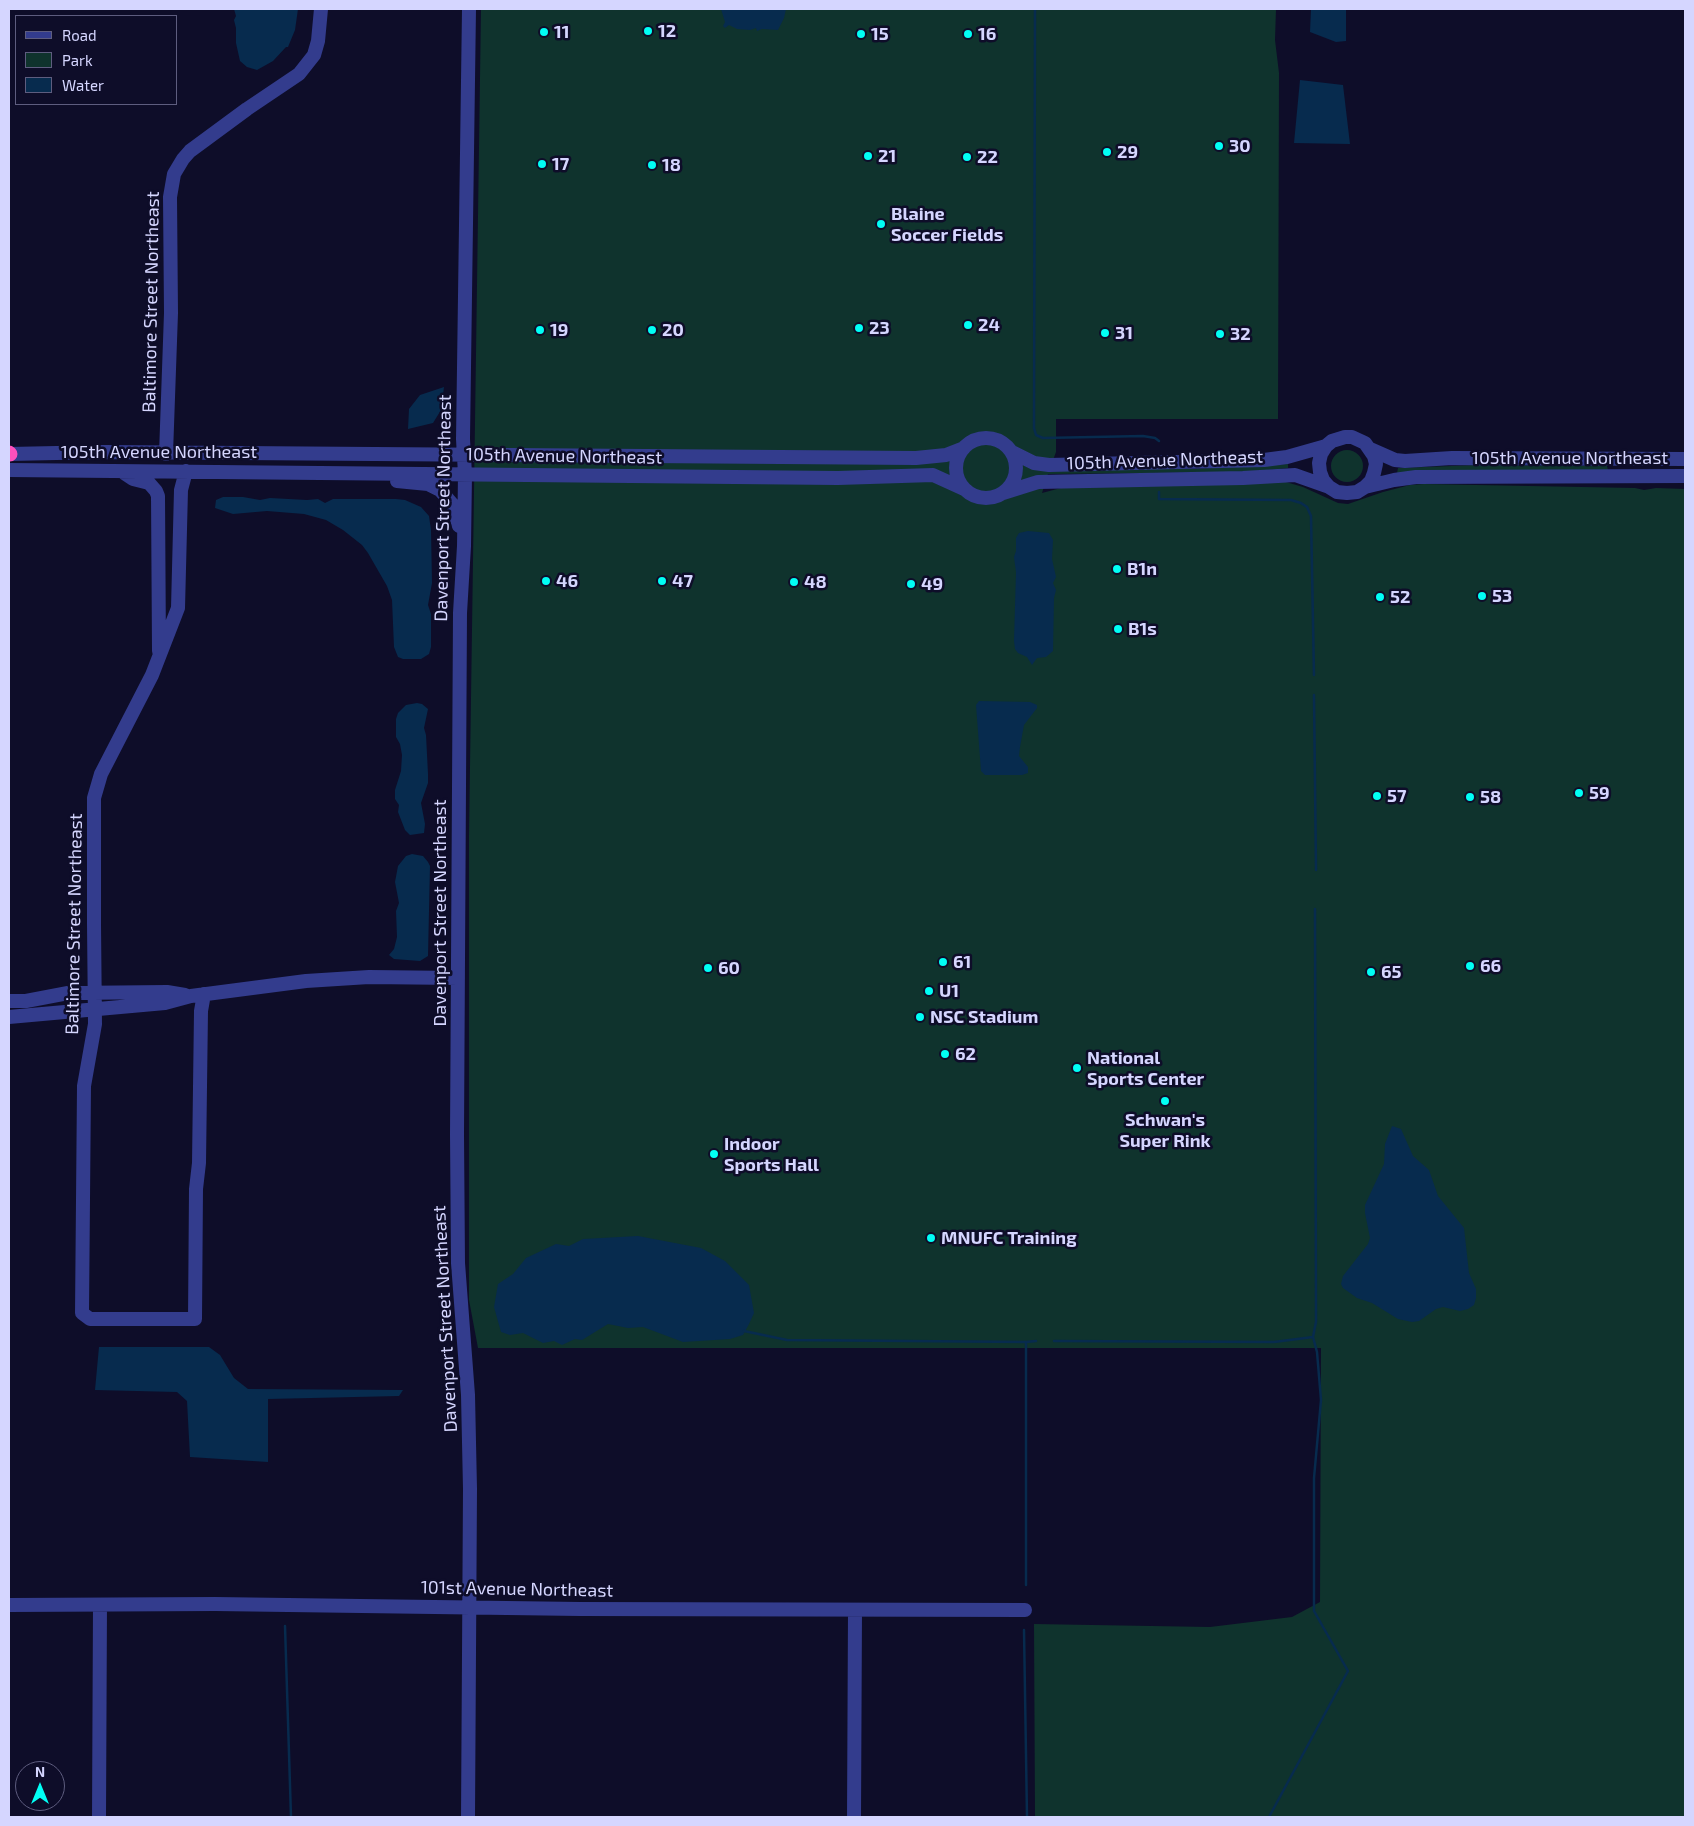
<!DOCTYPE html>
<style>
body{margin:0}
#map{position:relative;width:1694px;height:1826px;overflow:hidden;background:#0e0d29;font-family:"Exo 2",sans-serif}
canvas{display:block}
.frame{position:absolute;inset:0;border:10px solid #d5d6ff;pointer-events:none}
.legend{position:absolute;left:15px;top:15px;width:162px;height:90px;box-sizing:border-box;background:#0e0d29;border:1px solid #5e5d7f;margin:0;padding:6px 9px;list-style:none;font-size:15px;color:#d5d6ff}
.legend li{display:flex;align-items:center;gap:10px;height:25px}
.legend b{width:25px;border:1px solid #5e5d7f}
.north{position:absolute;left:15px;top:1761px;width:50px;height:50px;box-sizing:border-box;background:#0e0d29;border:1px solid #5e5d7f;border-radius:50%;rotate:0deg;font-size:14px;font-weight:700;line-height:20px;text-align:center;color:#d5d6ff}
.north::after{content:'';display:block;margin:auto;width:18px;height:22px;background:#01fff5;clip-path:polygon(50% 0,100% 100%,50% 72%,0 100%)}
</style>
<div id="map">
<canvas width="1694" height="1826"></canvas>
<div class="frame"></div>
<ul class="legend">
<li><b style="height:6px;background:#333c8d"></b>Road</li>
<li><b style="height:14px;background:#0f332d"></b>Park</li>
<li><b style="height:14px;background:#072b4e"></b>Water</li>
</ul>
<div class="north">N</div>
</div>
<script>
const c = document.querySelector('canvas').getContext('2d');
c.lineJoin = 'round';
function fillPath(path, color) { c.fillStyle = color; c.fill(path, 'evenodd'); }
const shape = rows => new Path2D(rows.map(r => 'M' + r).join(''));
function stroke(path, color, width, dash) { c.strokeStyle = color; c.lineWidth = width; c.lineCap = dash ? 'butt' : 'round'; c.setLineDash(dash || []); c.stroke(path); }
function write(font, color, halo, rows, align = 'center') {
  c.font = font + ' "Exo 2",sans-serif'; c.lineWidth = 5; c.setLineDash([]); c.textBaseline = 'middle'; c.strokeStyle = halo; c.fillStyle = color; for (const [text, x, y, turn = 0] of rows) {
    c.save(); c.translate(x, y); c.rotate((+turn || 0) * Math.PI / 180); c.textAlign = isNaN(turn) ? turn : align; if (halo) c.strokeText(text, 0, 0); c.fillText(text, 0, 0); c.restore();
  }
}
fillPath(shape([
 [481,9,1276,9,1275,40,1279,73,1278,419,1056,419,1056,452,1049,471,1082,469,1193,469,1288,464,1288,468,1246,472,1048,474,1042,493,1087,481,1286,482,1303,487,1338,503,1348,504,1383,492,1410,485,1424,484,1635,488,1644,490,1656,488,1685,489,1685,1817,1035,1817,1034,1624,1210,1627,1292,1617,1320,1602,1321,1348,478,1348,469,1300,469,835],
 '1331 466a16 16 0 1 1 32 0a16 16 0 1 1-32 0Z',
 [1479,465,1607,466,1608,470,1397,473,1398,468]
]), '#0f332d');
fillPath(shape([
 [234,9,298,9,295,30,288,47,286,47,273,61,257,70,247,67,240,61,236,43,236,28,234,20,236,16],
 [721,9,786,9,784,18,778,30,762,29,757,31,756,28,750,30,737,29,729,25,725,28,723,26,725,22],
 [1311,9,1346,9,1346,41,1336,42,1310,32],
 [1300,80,1343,85,1350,144,1294,143],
 [444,387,441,410,433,423,408,429,409,409,420,395],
 [223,497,243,497,260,500,270,498,307,500,318,499,325,503,333,499,396,499,405,500,421,507,429,516,431,530,432,583,428,605,431,614,431,647,429,654,421,659,403,659,398,657,394,647,392,600,387,586,368,553,362,545,343,530,326,520,304,514,267,511,233,514,215,508,216,500],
 [1028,531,1049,533,1053,540,1052,559,1056,577,1053,583,1056,590,1054,598,1053,651,1046,657,1037,658,1032,665,1027,657,1018,653,1015,649,1014,641,1016,572,1014,557,1016,551,1016,538,1019,533],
 [979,701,1030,702,1037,705,1037,708,1024,725,1020,747,1019,756,1028,767,1028,773,1022,775,985,775,981,771,976,705],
 [417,703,422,704,428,709,424,728,426,735,428,774,428,783,421,803,425,824,424,833,410,835,405,830,398,812,399,805,395,799,395,790,401,771,402,755,400,744,396,737,396,719,398,713,406,705],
 [412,854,423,856,428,862,430,866,428,956,420,961,394,959,389,955,394,949,397,937,396,911,399,903,395,882,398,866,406,856],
 [1392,1126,1401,1129,1413,1156,1429,1170,1438,1196,1464,1228,1469,1273,1476,1289,1476,1298,1474,1305,1468,1309,1460,1311,1443,1307,1436,1309,1419,1321,1412,1322,1398,1319,1372,1303,1357,1298,1343,1288,1341,1284,1343,1276,1368,1244,1370,1238,1365,1213,1365,1205,1384,1164,1385,1144],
 [638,1236,701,1248,725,1261,749,1285,754,1313,749,1324,743,1335,730,1339,683,1342,643,1327,628,1328,608,1324,582,1340,575,1339,562,1345,554,1341,543,1343,523,1333,510,1335,501,1332,494,1307,498,1284,513,1274,526,1258,556,1244,569,1246,583,1239],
 [99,1347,209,1347,220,1355,234,1378,248,1389,403,1390,399,1396,268,1399,268,1462,190,1457,187,1401,177,1392,95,1390]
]), '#072b4e');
stroke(shape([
 [1035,9,1034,428,1036,435,1043,438,1143,436,1155,438,1159,441],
 [1159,492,1159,499,1291,500,1301,503,1307,507,1311,516,1314,675],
 [1314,695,1316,870],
 [744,1331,787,1340,1026,1342,1036,1341],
 [1054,1341,1274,1342,1313,1337,1316,1322,1315,909],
 [1026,1585,1026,1342],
 [285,1626,291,1817],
 [1024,1630,1027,1817],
 [1269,1817,1348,1671,1314,1611,1314,1478,1321,1400,1317,1352,1313,1337]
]), '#072b4e', 2.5);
stroke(shape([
 '956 468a30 30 0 1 1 60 0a30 30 0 1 1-60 0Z',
 [1370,449,1395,460,1405,461,1452,458,1685,459],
 [1012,452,1034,463,1049,465,1264,460,1287,457,1326,446],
 [9,454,104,452,916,458,946,455,964,448],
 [166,454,171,313,170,197,174,174,183,159,190,151,247,109,299,74,314,55,318,41,321,9],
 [9,470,838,478,933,475,966,490],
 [186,471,181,490,178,608,152,675,101,774,94,798,94,924,95,1024,84,1086,82,1313,90,1319,195,1319,196,1189,199,1163,201,1011,204,994],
 [124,473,133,479,149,483,156,491,158,496,159,651],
 [397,481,428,484,440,490,453,505,459,526],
 [1329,487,1323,480,1320,472,1319,463,1321,454,1326,446,1332,441,1345,437,1352,437,1365,443,1374,456,1376,464,1374,473,1371,481,1365,487],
 [1003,493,1038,482,1243,478,1295,475,1329,487,1337,492,1347,493,1357,492,1365,487,1394,480,1416,477,1685,476],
 [9,1001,26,1001,68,993,167,992,185,995],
 [9,1017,165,1003,191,996,306,981,369,977,458,978],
 [9,1605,215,1604,580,1609,1025,1610],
 [99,1817,100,1605],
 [468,1817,470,1489,468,1395,458,1263,457,1134,460,613,464,546,465,474,463,439,469,9],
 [854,1817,855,1611]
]), '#333c8d', 14);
stroke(shape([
 [9,453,10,454]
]), '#ff50bc', 15);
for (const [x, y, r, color] of [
 [648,31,5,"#01fff5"],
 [544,32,5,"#01fff5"],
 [861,34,5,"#01fff5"],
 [968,34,5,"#01fff5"],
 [1219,146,5,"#01fff5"],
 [1107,152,5,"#01fff5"],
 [868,156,5,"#01fff5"],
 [967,157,5,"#01fff5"],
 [542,164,5,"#01fff5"],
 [652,165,5,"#01fff5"],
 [881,224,5,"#01fff5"],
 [968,325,5,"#01fff5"],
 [859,328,5,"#01fff5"],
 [540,330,5,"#01fff5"],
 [652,330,5,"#01fff5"],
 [1105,333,5,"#01fff5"],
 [1220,334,5,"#01fff5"],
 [1117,569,5,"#01fff5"],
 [546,581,5,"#01fff5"],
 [662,581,5,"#01fff5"],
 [794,582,5,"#01fff5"],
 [911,584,5,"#01fff5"],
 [1482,596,5,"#01fff5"],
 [1380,597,5,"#01fff5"],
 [1118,629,5,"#01fff5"],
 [1579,793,5,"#01fff5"],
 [1377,796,5,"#01fff5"],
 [1470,797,5,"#01fff5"],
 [943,962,5,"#01fff5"],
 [1470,966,5,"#01fff5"],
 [708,968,5,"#01fff5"],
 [1371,972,5,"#01fff5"],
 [929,991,5,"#01fff5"],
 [920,1017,5,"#01fff5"],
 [945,1054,5,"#01fff5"],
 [1077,1068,5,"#01fff5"],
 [1165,1101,5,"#01fff5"],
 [714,1154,5,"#01fff5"],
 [931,1238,5,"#01fff5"]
]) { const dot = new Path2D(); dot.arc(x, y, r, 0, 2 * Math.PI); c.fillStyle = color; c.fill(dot); stroke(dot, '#0e0d29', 2); }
write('bold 18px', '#d5d6ff', '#0e0d29', [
 ["12",658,31],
 ["11",554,32],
 ["15",871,34],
 ["16",978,34],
 ["30",1229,146],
 ["29",1117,152],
 ["21",878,156],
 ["22",977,157],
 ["17",552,164],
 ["18",662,165],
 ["Blaine",891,214],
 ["Soccer Fields",891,235],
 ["24",978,325],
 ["23",869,328],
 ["19",550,330],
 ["20",662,330],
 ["31",1115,333],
 ["32",1230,334],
 ["B1n",1127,569],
 ["46",556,581],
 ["47",672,581],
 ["48",804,582],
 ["49",921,584],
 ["53",1492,596],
 ["52",1390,597],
 ["B1s",1128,629],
 ["59",1589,793],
 ["57",1387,796],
 ["58",1480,797],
 ["61",953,962],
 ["66",1480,966],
 ["60",718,968],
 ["65",1381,972],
 ["U1",939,991],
 ["NSC Stadium",930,1017],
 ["62",955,1054],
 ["National",1087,1058],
 ["Sports Center",1087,1079],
 ["Schwan's",1165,1120,"center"],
 ["Super Rink",1165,1141,"center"],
 ["Indoor",724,1144],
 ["Sports Hall",724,1165],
 ["MNUFC Training",941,1238]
], 'left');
write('18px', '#d5d6ff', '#0e0d29', [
 ["Baltimore Street Northeast",151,302,-89],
 ["105th Avenue Northeast",159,452],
 ["105th Avenue Northeast",564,456,1],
 ["105th Avenue Northeast",1570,458],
 ["105th Avenue Northeast",1165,460,-2],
 ["Davenport Street Northeast",443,508,-89],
 ["Davenport Street Northeast",440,913,-90],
 ["Baltimore Street Northeast",74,924,-89],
 ["Davenport Street Northeast",445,1319,-93],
 ["101st Avenue Northeast",517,1589,1]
]);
</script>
